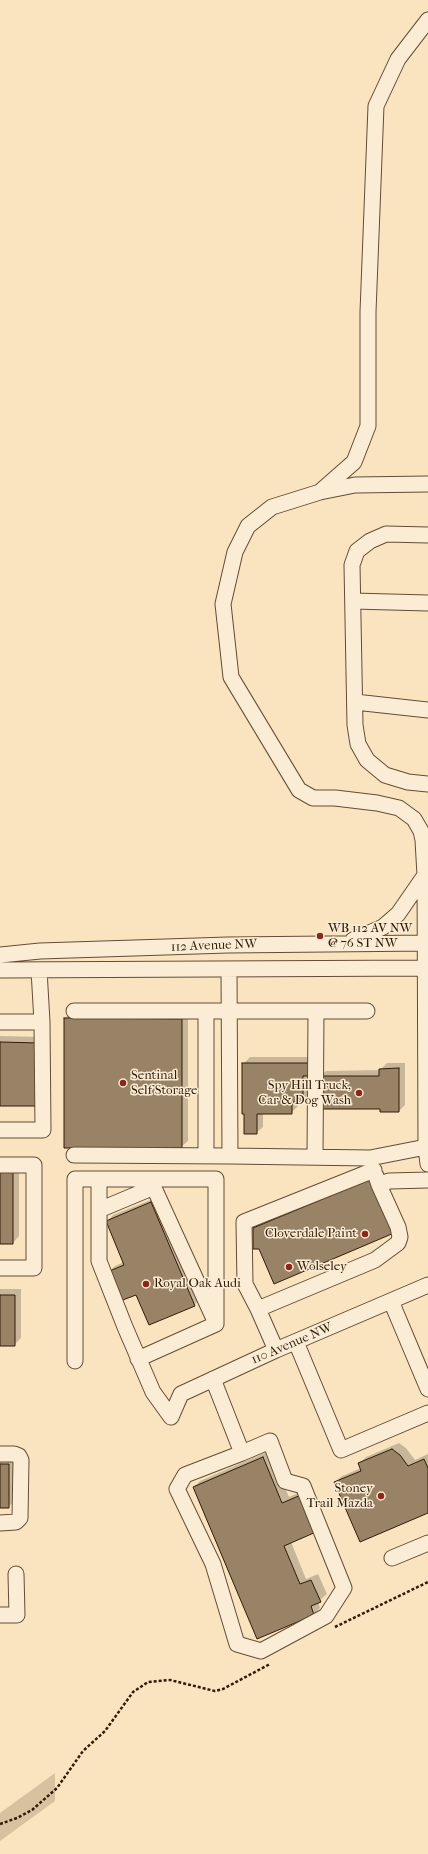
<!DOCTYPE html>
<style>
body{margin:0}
canvas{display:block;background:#f9e4bf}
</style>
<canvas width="428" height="1854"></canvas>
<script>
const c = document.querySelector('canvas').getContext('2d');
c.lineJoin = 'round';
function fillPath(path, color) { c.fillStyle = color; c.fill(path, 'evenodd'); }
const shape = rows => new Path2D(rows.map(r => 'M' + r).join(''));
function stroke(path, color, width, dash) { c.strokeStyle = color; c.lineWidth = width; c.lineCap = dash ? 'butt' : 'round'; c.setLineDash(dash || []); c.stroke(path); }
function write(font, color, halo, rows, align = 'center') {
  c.font = font + ' "IM FELL French Canon",serif'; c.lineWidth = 3; c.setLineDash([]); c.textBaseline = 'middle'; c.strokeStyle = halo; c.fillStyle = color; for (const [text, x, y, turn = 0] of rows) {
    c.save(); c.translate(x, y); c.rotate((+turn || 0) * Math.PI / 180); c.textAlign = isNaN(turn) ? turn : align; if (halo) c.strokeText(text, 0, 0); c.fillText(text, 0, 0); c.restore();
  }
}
fillPath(shape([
 [55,1773,55,1801,0,1841,0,1813]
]), '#d7c2a0');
fillPath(shape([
 [72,1012,188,1013,188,1141,181,1147,65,1018],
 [0,1036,45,1037,0,1105],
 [250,1057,319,1057,309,1094,302,1101,298,1101,298,1106,291,1113,263,1113,263,1127,256,1133,243,1064],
 [387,1063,405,1063,405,1105,399,1111,381,1108,319,1077,326,1071,380,1070],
 [0,1163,19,1163,19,1236,13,1243,0,1243],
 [377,1173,400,1226,254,1229,260,1222],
 [158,1197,201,1298,194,1305,137,1293,109,1272,115,1266,124,1262,107,1222,113,1215],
 [0,1289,21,1289,21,1338,14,1345,0,1345],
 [399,1443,406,1448,415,1460,428,1454,428,1512,335,1482,342,1476,361,1468,359,1464,366,1457],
 [269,1451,289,1497,307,1489,291,1542,306,1579,318,1574,327,1594,318,1602,320,1608,314,1614,258,1638,194,1487,200,1481],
 [0,1458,15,1458,15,1501,8,1507,0,1507]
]), '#0003');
const building = shape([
 [64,1018,182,1019,182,1148,64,1148,64,1018],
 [0,1042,39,1043,38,1106,0,1106,0,1042],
 [242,1063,313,1063,313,1076,303,1076,303,1102,292,1102,292,1114,257,1114,257,1134,244,1134,244,1114,242,1114,242,1063],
 [399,1068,399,1112,380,1112,380,1109,319,1109,318,1076,379,1076,379,1069,399,1068],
 [0,1169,13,1169,13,1244,0,1244,0,1169],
 [371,1179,394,1233,274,1284,259,1249,253,1249,253,1228,371,1179],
 [151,1202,195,1306,149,1325,136,1295,120,1301,107,1272,124,1265,106,1221,151,1202],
 [0,1295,15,1295,15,1346,0,1346,0,1295],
 [392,1449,400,1455,408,1466,424,1459,428,1468,428,1513,360,1542,334,1482,361,1471,358,1463,392,1449],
 [263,1457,282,1503,301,1495,316,1532,284,1546,300,1584,311,1580,321,1602,311,1606,314,1615,257,1639,193,1487,263,1457],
 [0,1464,9,1464,9,1508,0,1508,0,1464]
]);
fillPath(building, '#998367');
stroke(building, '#321a07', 1);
const minor = shape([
 [428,484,355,485,320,492,272,507,248,526,235,552,223,604,231,677,299,790,313,798,335,798,377,803,399,808,414,819,421,831,423,840,425,875,426,1147,428,1164],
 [321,491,354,462,368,426,368,312,376,106,398,59,428,20],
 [428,535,386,534,370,541,357,551,352,565,355,725,358,744,367,760,385,775,408,782,428,784],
 [353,601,428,603],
 [355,702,428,710],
 [353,940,383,927,398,914,425,875,426,876],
 [0,955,40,951,228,945,428,943],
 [0,970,428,968],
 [74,1011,206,1011,206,1156],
 [206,1011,367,1011],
 [0,1022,42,1022],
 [0,1130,43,1130,42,1022,39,970],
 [74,1155,230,1156,229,969],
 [230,1156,370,1158,426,1147],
 [315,1157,316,1011],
 [0,1165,34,1165,34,1268,0,1268],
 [376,1176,379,1185,389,1181,428,1180],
 [99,1179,99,1261,125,1327,153,1392,171,1417],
 [150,1179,214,1319],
 [99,1210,154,1187],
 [391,1301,428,1389],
 [258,1309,245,1284,244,1222,374,1170],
 [296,1342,341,1450,428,1413],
 [276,1350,258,1309,375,1260,398,1243,400,1237,398,1227,379,1185],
 [138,1359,216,1324],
 [75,1361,75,1179,216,1179,216,1324],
 [213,1379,242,1453,270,1441,285,1481,303,1486,344,1588,326,1616,261,1651,237,1644,213,1564,177,1489,185,1475,242,1453],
 [171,1417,181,1394,276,1350,428,1285],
 [0,1454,14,1454,19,1456,21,1460,20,1518,16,1522,0,1523],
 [392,1558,428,1543],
 [0,1615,17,1615,16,1574]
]);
stroke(minor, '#644c35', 17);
stroke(shape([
 [335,1627,428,1582],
 [0,1824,17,1818,32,1810,57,1788,83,1751,105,1731,133,1692,148,1682,170,1680,215,1691,223,1689,270,1664]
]), '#321a07', 2.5, [3, 2]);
stroke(minor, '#fbedd5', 15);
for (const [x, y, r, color] of [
 [320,936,4,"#8f2418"],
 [123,1083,4,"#8f2418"],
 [359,1093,4,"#8f2418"],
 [365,1234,4,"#8f2418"],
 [289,1267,4,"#8f2418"],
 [146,1284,4,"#8f2418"],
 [381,1496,4,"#8f2418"]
]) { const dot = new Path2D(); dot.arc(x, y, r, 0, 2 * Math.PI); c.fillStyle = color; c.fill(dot); stroke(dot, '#fbedd5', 1.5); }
write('13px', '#321a07', '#fbedd5', [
 ["WB 112 AV NW",328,929],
 ["@ 76 ST NW",328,944],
 ["Sentinal",131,1076],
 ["Self Storage",131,1091],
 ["Spy Hill Truck,",351,1086,"right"],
 ["Car & Dog Wash",351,1101,"right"],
 ["Cloverdale Paint",357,1234,"right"],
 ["Wolseley",297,1267],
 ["Royal Oak Audi",154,1284],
 ["Stoney",373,1489,"right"],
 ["Trail Mazda",373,1504,"right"]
], 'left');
write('13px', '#321a07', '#fbedd5', [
 ["112 Avenue NW",214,946,-2],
 ["110 Avenue NW",292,1344,-23]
]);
</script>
